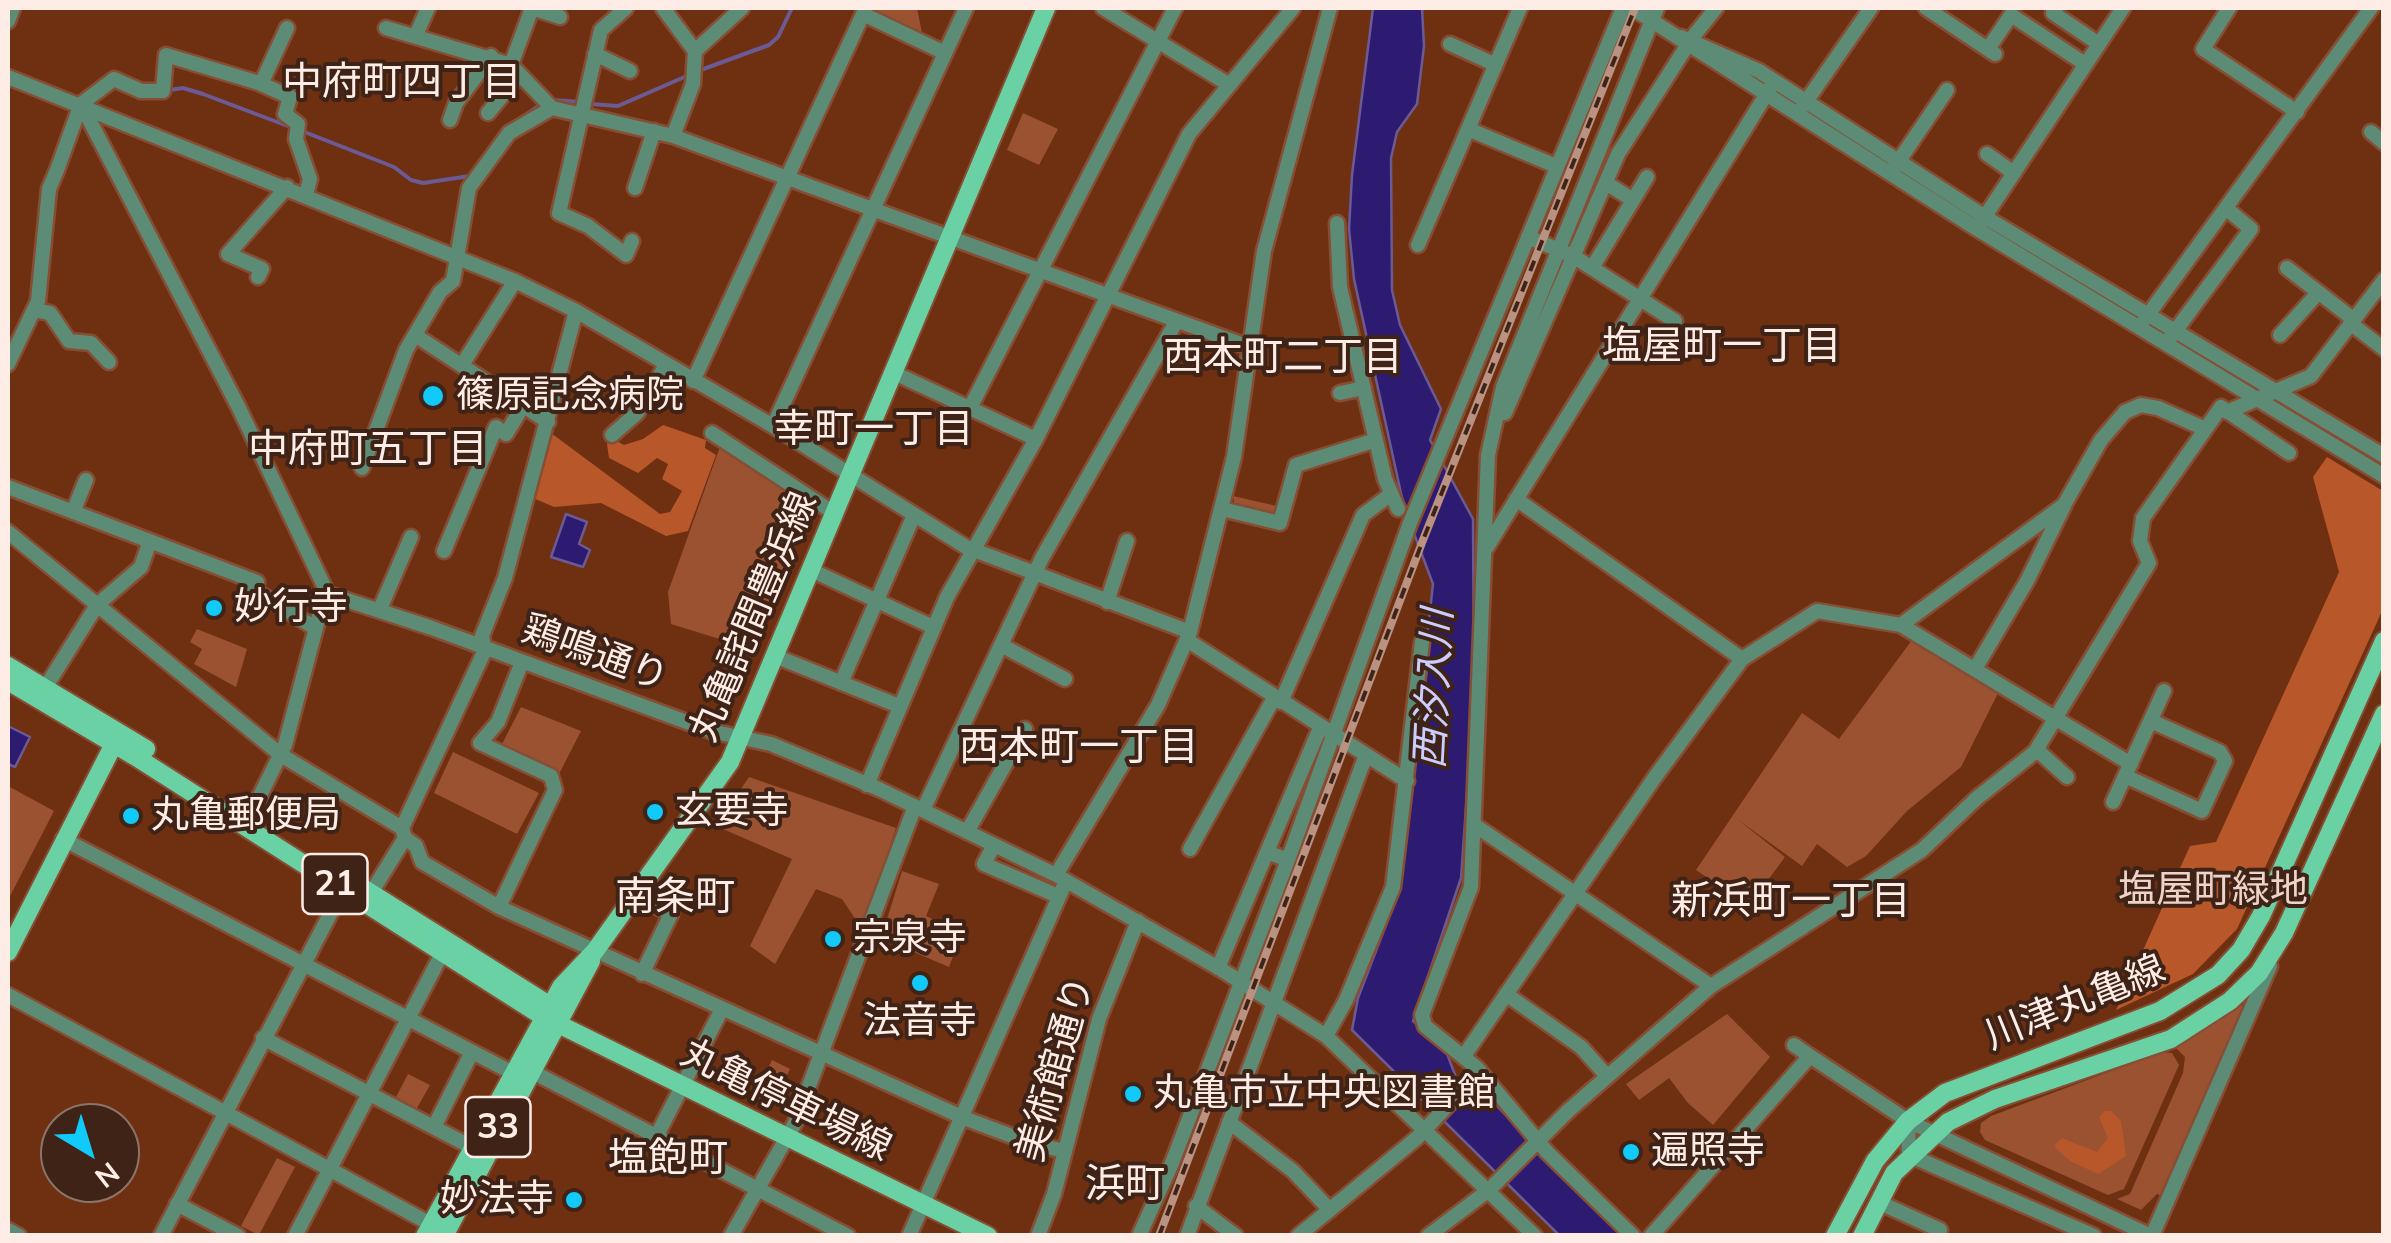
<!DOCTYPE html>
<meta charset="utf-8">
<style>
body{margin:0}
#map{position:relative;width:2391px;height:1243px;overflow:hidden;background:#6f3012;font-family:Mulish,sans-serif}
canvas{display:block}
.frame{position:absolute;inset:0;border:10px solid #feede7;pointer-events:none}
.north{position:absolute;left:40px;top:1103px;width:100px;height:100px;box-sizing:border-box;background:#402317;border:2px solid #8c746a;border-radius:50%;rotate:142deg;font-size:28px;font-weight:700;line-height:40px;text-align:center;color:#feede7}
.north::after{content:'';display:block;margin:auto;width:35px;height:45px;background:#11cafa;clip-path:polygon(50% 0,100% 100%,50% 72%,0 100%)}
</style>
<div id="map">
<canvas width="2391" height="1243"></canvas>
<div class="frame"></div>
<div class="north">N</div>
</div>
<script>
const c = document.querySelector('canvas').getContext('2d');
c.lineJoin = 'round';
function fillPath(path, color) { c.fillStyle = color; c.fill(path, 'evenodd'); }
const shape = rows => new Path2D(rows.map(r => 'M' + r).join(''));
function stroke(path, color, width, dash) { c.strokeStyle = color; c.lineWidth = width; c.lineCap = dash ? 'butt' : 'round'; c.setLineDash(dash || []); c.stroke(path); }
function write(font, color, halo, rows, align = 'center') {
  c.font = font + ' Mulish,"Noto Sans JP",sans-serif'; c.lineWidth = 8; c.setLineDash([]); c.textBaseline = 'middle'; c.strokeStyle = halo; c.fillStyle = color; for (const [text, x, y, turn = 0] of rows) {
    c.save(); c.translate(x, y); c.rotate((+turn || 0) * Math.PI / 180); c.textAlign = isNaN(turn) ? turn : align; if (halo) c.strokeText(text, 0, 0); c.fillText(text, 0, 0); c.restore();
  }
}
fillPath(shape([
 [869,8,917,8,923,38,867,11],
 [1023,113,1058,129,1039,165,1007,150],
 [721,444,811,506,761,633,749,629,742,646,671,624,668,592],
 [1233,496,1281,507,1279,513,1273,516,1235,507],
 [197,629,247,649,236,687,194,664,202,649,190,642],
 [1912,640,1999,691,1961,767,1907,811,1866,856,1847,867,1817,844,1802,866,1737,819,1785,857,1749,906,1696,870,1802,713,1839,739],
 [521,707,581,731,558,776,500,748],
 [453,752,539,793,517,834,434,793],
 [749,777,896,828,862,929,842,899,816,889,775,964,750,946,792,859,716,826],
 [8,786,54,811,8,900],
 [902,871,939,884,926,916,962,933,949,967,881,938],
 [2242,1005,2245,1009,2163,1196,2157,1194,2141,1210,2117,1199,2130,1194,2183,1073,2185,1057,2173,1045],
 [1727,1014,1770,1057,1713,1125,1688,1103,1669,1078,1639,1100,1626,1084],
 [2162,1052,2172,1053,2179,1065,2124,1189,2108,1195,1985,1140,1980,1132,1981,1123,1991,1116],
 [772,1060,790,1069,772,1109,753,1099],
 [408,1074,430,1085,416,1110,395,1099],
 [277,1158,295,1167,259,1235,241,1226]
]), '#9b5231');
fillPath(shape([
 [663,425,706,440,705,448,716,455,688,531,666,536,601,503,554,507,533,498,551,433,660,514,670,512,682,491,662,479,668,464,657,458,638,473,609,458,607,444,611,438,624,445,643,439],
 [2327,457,2383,491,2383,609,2237,929,2193,974,2116,1010,2190,846,2216,842,2339,572,2313,477],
 [2105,1111,2111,1111,2121,1121,2126,1156,2098,1174,2070,1161,2054,1146,2062,1138,2097,1152,2108,1138,2099,1117]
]), '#b85729');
const water = shape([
 [1373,8,1422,8,1424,46,1417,104,1397,132,1391,158,1392,290,1400,325,1441,409,1430,440,1473,519,1474,692,1461,878,1413,1021,1446,1051,1457,1080,1470,1092,1494,1103,1624,1235,1559,1235,1352,1030,1358,998,1399,891,1433,584,1404,507,1354,279,1349,229,1352,175,1373,8],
 [566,514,587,522,579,544,590,550,583,567,551,557,566,514],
 [8,726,30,737,15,767,8,764,8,726]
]);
fillPath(water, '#2c1b71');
stroke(water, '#6b5a94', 2.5);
stroke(shape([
 [698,71,769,45,778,37,792,8],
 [170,90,183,88,203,94,293,128],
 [552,100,581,102],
 [591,104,618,106,689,75],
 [518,120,543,103],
 [302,131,394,167,411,180,423,183,470,176]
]), '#6b5a94', 4);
const minor = shape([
 [532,8,511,65,552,108,673,136,1249,347],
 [532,8,560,17],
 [626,8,601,30,559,213,588,226,626,255,632,241],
 [663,8,695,51,693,84,673,136],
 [1103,8,1228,84],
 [1520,8,1468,129,1556,166],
 [1632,8,1977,229,2384,476],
 [1926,8,1995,54],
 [2056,8,2053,13,2099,44],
 [2229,8,2203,49,2297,112],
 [8,21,13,8],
 [386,28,511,65],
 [416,35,428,8],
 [1681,37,1759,71,1985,217,2384,456],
 [1450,44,1494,64],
 [1988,49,2011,15,2085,64],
 [695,51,742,8],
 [595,54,630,71],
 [8,77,515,281,576,311,773,426,966,547,1190,632],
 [261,84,287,28],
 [81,104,238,406,326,590,285,745,245,826],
 [1803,106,1871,8],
 [488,113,519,75],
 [450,120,456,103,491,56],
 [2371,132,2384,143],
 [1987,154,2014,173],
 [1894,168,1947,90],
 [1606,183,1633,200],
 [635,188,654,131],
 [1337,223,1340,287,1385,479,1398,509],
 [1980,224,2123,8],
 [1528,237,1573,256,1675,321],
 [1418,245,1468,129],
 [1592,268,1647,177],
 [2287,268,2353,319],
 [258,277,262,269,228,254,287,187],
 [34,310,50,313,69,341,91,343,109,362],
 [2145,319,2371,8],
 [2350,323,2384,349],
 [415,335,548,422],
 [2280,335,2318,293],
 [2170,338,2251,229,2227,209],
 [8,364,38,301,49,189,57,170,81,104,114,79,141,91,163,91,166,55,259,83,290,97,285,114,298,124,296,139,310,179,306,195],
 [462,365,515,281],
 [892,372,1036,439],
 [693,381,863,14,945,53],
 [1340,393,1364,388],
 [970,408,1175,8],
 [2227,412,2311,376,2384,280],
 [1505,413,1618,154,1692,38,1716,8],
 [773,426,966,8],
 [712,433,834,513],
 [612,435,637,413,666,365],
 [362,468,406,350,440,292,453,281,469,188,509,133,552,108],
 [8,487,257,582,254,590,315,628],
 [1516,499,1742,659],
 [1222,509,1280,523,1296,465,1376,440],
 [73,512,86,480],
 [8,532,281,755,402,828],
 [1487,547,1772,85],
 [444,551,496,427,506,434,523,406],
 [811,570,933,627],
 [325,593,432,628,711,731,771,744,879,789,1056,875,1222,970,1326,1036,1535,1236],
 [1107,602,1127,541],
 [380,609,411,537],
 [1901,625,2064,505,2101,440,2125,412,2141,405,2158,408,2203,428],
 [1187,640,1407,781],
 [1001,645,1065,679],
 [775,656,899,706],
 [1975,669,2027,581,2064,506],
 [841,683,914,515],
 [40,696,97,605,141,567,150,541],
 [1281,702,1363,515,1391,494],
 [2037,750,2067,777],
 [2125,776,2202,811,2225,761,2220,752,2151,721],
 [867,785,947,597,1036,439,1189,134,1293,8],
 [2113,802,2164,691],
 [923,810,1042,558,1176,322],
 [1476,826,1711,986],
 [967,832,1025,729],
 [405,838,416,846,422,862,499,907,964,1118,1033,1144,1065,1151],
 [63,839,511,1072],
 [994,845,984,864,1058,896],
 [1190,849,1274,698],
 [1288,860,1267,852,1320,728],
 [1056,875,1158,705,1190,632,1234,457,1264,251,1330,8],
 [635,895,671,914,642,974],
 [366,901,405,838,402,828,485,650,482,636,505,578,576,311],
 [499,907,555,790,551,776,480,743,498,722,522,662],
 [1218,968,1267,852],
 [1506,994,1581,1047,1607,1076],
 [8,995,438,1228],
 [1326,1036,1346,1000,1393,887,1422,642],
 [263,1038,479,1151],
 [1794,1045,1810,1056],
 [1464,1056,1655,777,1742,659,1817,611,1901,625,2131,764],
 [529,1070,848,1236],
 [1908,1121,1909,1155,2094,1236],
 [1229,1122,1293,1171,1330,1210],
 [434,1127,472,1052],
 [656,1137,721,1011],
 [1878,1202,1940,1230,1937,1236],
 [177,1204,238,1236],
 [1196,1206,1236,1236],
 [8,1230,19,1236],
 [161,1236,346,884],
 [295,1236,447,944],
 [731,1236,795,1123,915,806],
 [909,1236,1066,881],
 [1038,1236,1054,1194,1099,1019,1138,921],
 [1139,1236,1172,1163,1288,860,1410,523,1623,8],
 [1187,1236,1366,755],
 [1298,1236,1418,1137,1480,1071],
 [1428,1236,1489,1190,1568,1111,1711,986,1922,850,1977,798,2035,752,2149,563,2140,541,2143,518,2221,407,2289,453],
 [1633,1236,1547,1152,1477,1068,1425,1026,1422,1015,1471,887,1488,455,1503,387,1657,8],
 [1651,1236,1810,1056,1908,1121,2151,1236],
 [2152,1236,2270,966]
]);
const major = shape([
 [8,666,146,749],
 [8,681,136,757,542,1016,988,1236],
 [336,871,549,1005,555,1016],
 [8,952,119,734],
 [425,1236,561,987,595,951,730,762,1046,8],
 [444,1236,591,961],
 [1835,1236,1875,1161,1908,1121,1945,1093,2160,1011,2218,975,2241,950,2261,916,2384,641],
 [1862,1236,1894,1173,1948,1122,1995,1099,2171,1039,2230,1001,2259,973,2284,933,2384,714]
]);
stroke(minor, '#864e34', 19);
stroke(major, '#864e34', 22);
stroke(minor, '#5d8c76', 14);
stroke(major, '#69d1a4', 18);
const rail = shape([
 [1159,1236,1423,540,1635,8]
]);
stroke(rail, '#ba9281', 8);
stroke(rail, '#402317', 4, [11]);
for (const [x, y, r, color] of [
 [433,396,12,"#11cafa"],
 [214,608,10,"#11cafa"],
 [655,812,10,"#11cafa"],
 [131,816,10,"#11cafa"],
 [833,939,10,"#11cafa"],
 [920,983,10,"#11cafa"],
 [1133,1094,10,"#11cafa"],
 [1631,1152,10,"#11cafa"],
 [574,1200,10,"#11cafa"]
]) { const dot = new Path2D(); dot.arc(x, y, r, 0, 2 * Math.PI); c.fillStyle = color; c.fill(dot); stroke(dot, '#402317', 4); }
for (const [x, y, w] of [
 [335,884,65],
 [498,1127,65]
]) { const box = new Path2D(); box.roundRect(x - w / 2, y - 30, w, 60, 8); c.fillStyle = '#402317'; c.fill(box); stroke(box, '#feede7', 2.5); }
write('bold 35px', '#feede7', null, [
 ["21",335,884],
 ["33",498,1127]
]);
write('38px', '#feede7', '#402317', [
 ["篠原記念病院",456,396],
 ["妙行寺",234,608],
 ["玄要寺",675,812],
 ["丸亀郵便局",151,816],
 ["宗泉寺",853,939],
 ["法音寺",920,1022,"center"],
 ["丸亀市立中央図書館",1153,1094],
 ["遍照寺",1651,1152],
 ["妙法寺",554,1200,"right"]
], 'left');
write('38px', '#feede7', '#402317', [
 ["丸亀詫間豊浜線",754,617,-67],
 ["鶏鳴通り",595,654,20],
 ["川津丸亀線",2075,1003,-22],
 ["美術館通り",1056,1069,-74],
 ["丸亀停車場線",786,1101,26]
]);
write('38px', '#eed3c8', '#402317', [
 ["塩屋町緑地",2213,891]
]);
write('40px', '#feede7', '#402317', [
 ["中府町四丁目",402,83],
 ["塩屋町一丁目",1722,347],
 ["西本町二丁目",1283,358],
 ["幸町一丁目",874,430],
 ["中府町五丁目",368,450],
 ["西本町一丁目",1079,748],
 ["南条町",675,898],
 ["新浜町一丁目",1791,902],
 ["塩飽町",668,1159],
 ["浜町",1125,1185]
]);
write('italic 40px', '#cbcdfe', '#402317', [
 ["西汐入川",1435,689,-87]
]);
</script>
